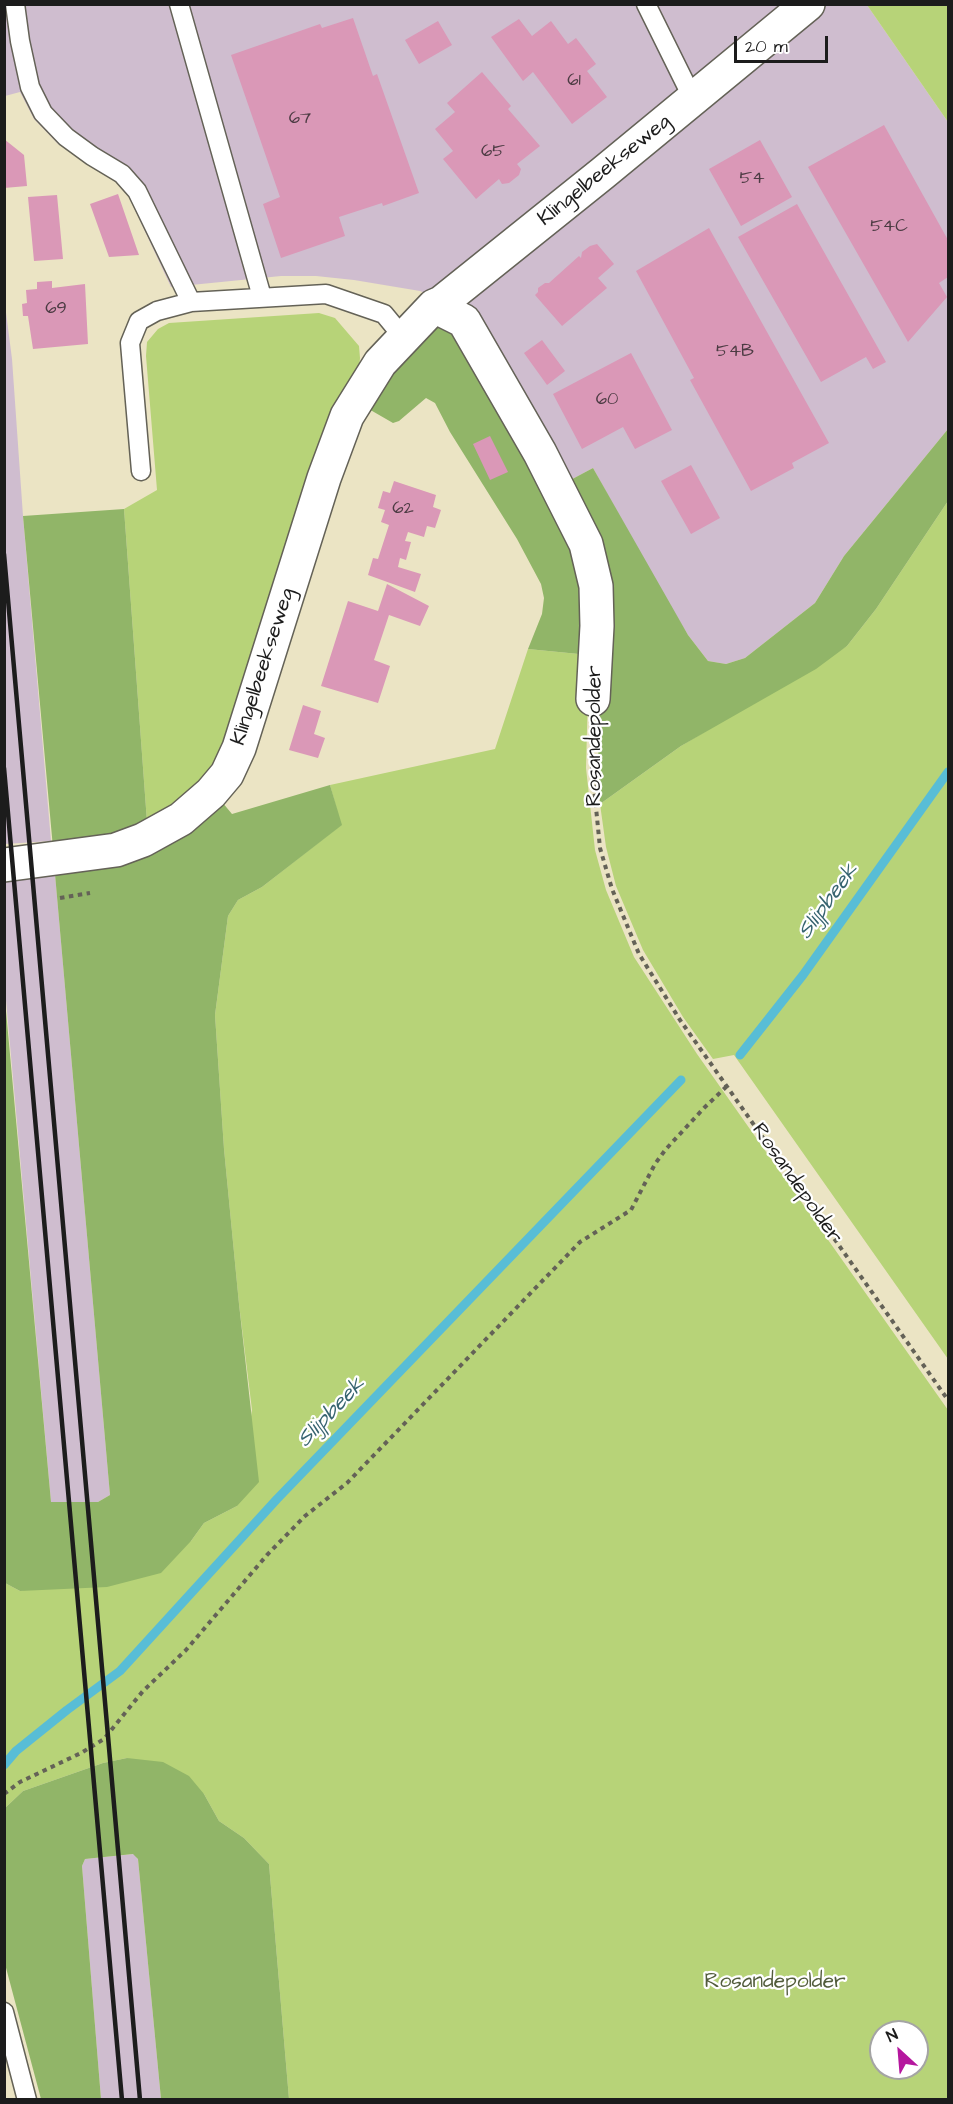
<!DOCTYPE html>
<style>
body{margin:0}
#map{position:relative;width:953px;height:2104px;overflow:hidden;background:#ebe4c4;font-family:"Architects Daughter",sans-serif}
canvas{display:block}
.frame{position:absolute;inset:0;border:6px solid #1c1c1c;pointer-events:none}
.north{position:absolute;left:869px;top:2020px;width:60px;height:60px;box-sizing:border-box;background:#fff;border:2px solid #a4a4a4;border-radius:50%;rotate:334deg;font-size:16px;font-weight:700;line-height:24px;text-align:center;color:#1c1c1c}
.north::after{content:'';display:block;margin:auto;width:21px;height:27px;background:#b5179e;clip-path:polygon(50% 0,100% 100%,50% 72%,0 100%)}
.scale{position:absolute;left:734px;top:36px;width:94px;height:27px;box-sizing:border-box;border:3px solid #1c1c1c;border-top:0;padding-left:8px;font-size:18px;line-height:21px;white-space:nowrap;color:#1c1c1c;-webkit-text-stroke:4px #fff;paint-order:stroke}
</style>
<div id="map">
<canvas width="953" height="2104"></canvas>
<div class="frame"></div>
<div class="north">N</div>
<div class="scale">20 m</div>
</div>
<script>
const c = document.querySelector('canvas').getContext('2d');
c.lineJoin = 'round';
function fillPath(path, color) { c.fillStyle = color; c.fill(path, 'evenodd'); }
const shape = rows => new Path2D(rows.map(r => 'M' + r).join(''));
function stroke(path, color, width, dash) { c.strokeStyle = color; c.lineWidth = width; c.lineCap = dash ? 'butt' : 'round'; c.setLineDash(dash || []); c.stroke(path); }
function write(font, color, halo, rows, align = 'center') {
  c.font = font + ' "Architects Daughter",sans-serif'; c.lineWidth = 4.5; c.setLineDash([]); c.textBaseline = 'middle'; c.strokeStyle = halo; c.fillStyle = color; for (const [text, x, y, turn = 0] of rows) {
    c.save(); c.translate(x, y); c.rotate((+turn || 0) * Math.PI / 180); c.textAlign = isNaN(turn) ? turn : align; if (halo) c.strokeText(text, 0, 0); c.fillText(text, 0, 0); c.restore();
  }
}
fillPath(shape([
 [4,5,867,5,948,122,948,429,844,556,815,603,745,658,726,664,708,661,688,635,661,591,593,468,563,484,470,312,420,291,354,280,316,276,281,276,171,287,127,193,115,180,58,144,34,119,20,92,5,96],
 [4,297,12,359,23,516,51,841,5,844],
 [55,874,110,1495,98,1502,51,1502,5,989,4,880],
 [134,1854,138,1859,161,2099,101,2099,82,1866,85,1859]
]), '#cfbdcf');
fillPath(shape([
 [867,5,948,5,948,122],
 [319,313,335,318,359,346,360,358,359,369,234,717,212,770,172,807,147,822,124,509,157,490,146,356,147,342,158,329,169,323],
 [948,501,948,1359,734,1055,713,1059,683,1017,643,950,616,886,606,847,600,804,681,746,847,646,876,609],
 [528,649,589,655,586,768,595,850,606,890,634,957,697,1054,948,1410,948,2099,289,2099,269,1864,244,1838,219,1821,204,1794,127,1758,103,1763,23,1791,5,1808,5,1583,20,1591,191,1541,204,1523,237,1506,252,1410,239,1304,224,1149,215,1015,228,916,238,900,262,887,341,825,330,785,495,749],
 [881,2032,917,2032,917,2068,881,2068]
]), '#b7d378');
fillPath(shape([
 [445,327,455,333,580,547,589,655,528,649,542,614,544,598,541,584,517,539,450,432,435,403,426,398,399,421,393,423,367,408,398,366,435,328],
 [948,429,948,501,876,609,847,646,816,669,681,746,600,804,597,711,602,649,563,484,593,468,688,635,708,661,726,664,745,658,815,603,844,556],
 [124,509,147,822,105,840,53,848,23,516],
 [330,785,342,825,262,887,238,900,228,916,215,1015,224,1149,239,1304,259,1482,237,1506,204,1523,191,1541,161,1573,107,1587,20,1591,5,1583,4,989,51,1502,98,1502,110,1495,55,874,222,802,232,814],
 [127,1758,163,1762,189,1776,204,1794,219,1821,244,1838,269,1864,289,2099,161,2099,138,1859,133,1854,85,1859,82,1866,101,2099,41,2099,5,1964,5,1808,23,1791,103,1763]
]), '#91b568');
stroke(shape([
 [740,1055,803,975,948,772],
 [4,1765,16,1751,67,1710,120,1671,277,1499,681,1080]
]), '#58bdd6', 9);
fillPath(shape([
 [353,18,373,76,377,74,419,193,383,206,382,203,339,217,345,236,281,258,263,204,280,197,231,55,320,24,322,28],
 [519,19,532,36,551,21,568,44,576,38,596,64,587,71,607,97,572,124,533,72,523,81,491,37],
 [438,21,452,45,419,64,405,40],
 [482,72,511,106,508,109,540,146,517,164,521,169,519,175,509,183,502,184,499,179,476,199,443,159,453,151,435,129,455,112,447,103],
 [884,125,948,240,948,277,939,283,947,297,908,342,808,167],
 [4,139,24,155,27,186,4,188],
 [760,140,792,197,741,226,709,169],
 [118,194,139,255,109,257,90,204],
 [57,195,63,259,34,261,28,197],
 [797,204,886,362,873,369,866,357,821,382,738,237],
 [709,228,829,443,792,463,794,468,751,491,690,380,694,378,636,271],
 [597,244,614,264,598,278,607,288,562,326,535,295,538,292,538,288,545,283,549,283,579,256,581,258,582,252,590,246],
 [52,281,52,288,85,284,88,344,33,349,28,316,23,316,22,304,27,303,26,290,37,289,37,282],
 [542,340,565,371,547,385,524,353],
 [631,353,672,430,635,449,623,427,582,449,553,394],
 [490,436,508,472,490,480,473,444],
 [691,465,720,518,691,534,661,481],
 [394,481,436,495,433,507,441,510,435,528,427,526,424,537,408,532,405,541,411,542,406,560,400,558,398,567,421,574,415,592,368,575,373,558,378,559,389,525,381,522,385,510,378,508,383,491,390,493],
 [387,584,429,606,420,626,389,615,374,660,390,666,378,703,321,686,348,601,378,611],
 [303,705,321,711,314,734,325,738,318,758,289,750]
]), '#da98b7');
const lane = shape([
 [15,4,20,41,30,87,43,113,66,137,92,156,122,174,137,191,191,302],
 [179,4,262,297],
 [646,4,693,99],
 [141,471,130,343,139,321,157,311,191,302,326,294,384,314,403,337],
 [4,2012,27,2100]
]);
const street = shape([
 [434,306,464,321,540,453,586,544,596,586,597,626,593,699],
 [4,865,116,850,143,840,181,819,211,793,227,774,239,748,324,478,347,416,380,363,434,306,441,303,603,173,808,4]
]);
stroke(lane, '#646257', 21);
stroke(street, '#646257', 36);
stroke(shape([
 [592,731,591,757,600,848,612,889,639,954,680,1020,948,1400],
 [60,898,90,893],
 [4,1794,20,1782,81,1753,104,1739,143,1691,186,1650,267,1555,305,1516,347,1483,580,1242,631,1210,655,1164,666,1149,704,1108,726,1087]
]), '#646257', 4, [4.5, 4.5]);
stroke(lane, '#fff', 18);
stroke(street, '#fff', 33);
stroke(shape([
 [4,554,140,2100],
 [4,768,122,2100]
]), '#1c1c1c', 4.5);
write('18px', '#4c3b43', null, [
 ["61",574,81],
 ["67",300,119],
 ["65",493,152],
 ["54",752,179],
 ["54C",889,227],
 ["69",56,309],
 ["54B",735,352],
 ["60",607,400],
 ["62",403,509]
]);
write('21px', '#1c1c1c', '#fff', [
 ["Klingelbeekseweg",605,171,-39],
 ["Klingelbeekseweg",264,667,-72],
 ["Rosandepolder",596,736,-90],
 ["Rosandepolder",796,1184,55]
]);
write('21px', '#525c3c', '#fff', [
 ["Rosandepolder",775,1983]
]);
write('italic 22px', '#376470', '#fff', [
 ["Slijpbeek",829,902,-54],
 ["Slijpbeek",332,1413,-46]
]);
</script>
